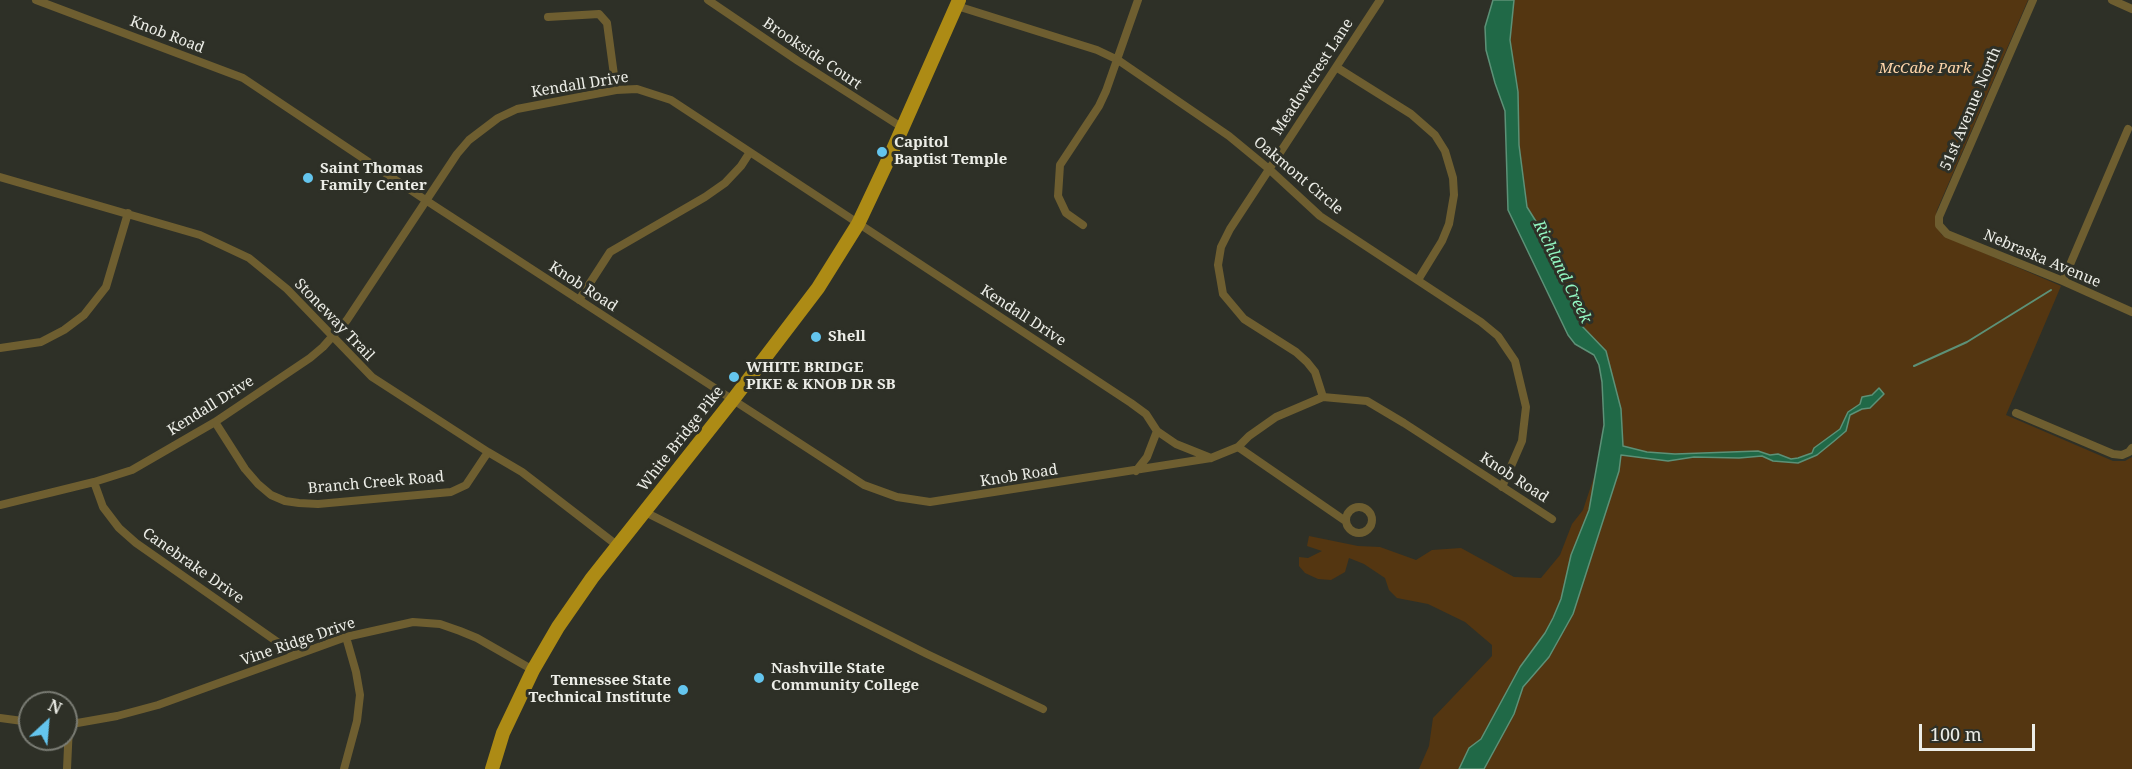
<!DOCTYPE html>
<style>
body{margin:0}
#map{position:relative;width:2132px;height:769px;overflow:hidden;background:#2e3027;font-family:"Noto Serif",serif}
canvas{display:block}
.north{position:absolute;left:18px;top:691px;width:60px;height:60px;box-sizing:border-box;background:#2e3027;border:2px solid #7a7c74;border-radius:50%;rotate:26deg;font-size:16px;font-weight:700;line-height:24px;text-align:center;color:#ecede7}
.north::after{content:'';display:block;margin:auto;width:21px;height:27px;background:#64c5ee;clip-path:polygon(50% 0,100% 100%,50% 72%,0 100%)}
.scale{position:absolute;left:1919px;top:724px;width:116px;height:27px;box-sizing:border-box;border:3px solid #ecede7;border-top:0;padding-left:8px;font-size:18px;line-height:21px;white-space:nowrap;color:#ecede7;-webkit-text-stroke:4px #2e3027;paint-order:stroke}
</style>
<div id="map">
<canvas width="2132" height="769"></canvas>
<div class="north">N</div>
<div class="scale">100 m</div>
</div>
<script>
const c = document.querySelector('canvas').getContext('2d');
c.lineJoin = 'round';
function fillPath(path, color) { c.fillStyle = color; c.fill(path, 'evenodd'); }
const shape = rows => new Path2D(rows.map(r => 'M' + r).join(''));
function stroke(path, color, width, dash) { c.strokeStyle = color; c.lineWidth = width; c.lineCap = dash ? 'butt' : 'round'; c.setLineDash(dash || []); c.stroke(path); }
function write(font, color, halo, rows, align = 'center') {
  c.font = font + ' "Noto Serif",serif'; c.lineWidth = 6; c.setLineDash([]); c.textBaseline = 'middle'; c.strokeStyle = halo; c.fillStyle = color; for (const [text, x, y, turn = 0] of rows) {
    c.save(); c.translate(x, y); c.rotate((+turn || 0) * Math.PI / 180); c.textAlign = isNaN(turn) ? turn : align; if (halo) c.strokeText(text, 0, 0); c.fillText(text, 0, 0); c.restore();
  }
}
fillPath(shape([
 [1514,0,2028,0,1937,210,1935,223,1942,235,2061,286,2006,415,2113,461,2125,461,2132,457,2132,769,1419,769,1429,746,1433,718,1492,656,1492,645,1465,622,1428,604,1397,598,1389,590,1385,578,1364,564,1349,558,1345,572,1331,580,1318,579,1305,573,1299,566,1299,557,1308,558,1322,551,1307,546,1309,536,1358,546,1380,547,1416,560,1432,550,1461,548,1514,577,1541,578,1560,555,1572,524,1583,510,1594,477,1617,452,1621,409,1574,306,1553,265,1537,223,1527,207,1519,145,1518,92,1510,40]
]), '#543611');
const water = shape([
 [1493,0,1514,0,1510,40,1518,92,1519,145,1527,207,1537,223,1553,265,1574,306,1581,325,1606,351,1621,409,1623,446,1647,452,1675,454,1758,451,1770,455,1778,454,1791,459,1798,458,1812,453,1814,448,1840,429,1848,412,1860,404,1862,397,1872,395,1879,388,1884,394,1870,408,1862,409,1850,415,1846,431,1833,442,1817,455,1798,463,1773,461,1762,456,1739,458,1694,457,1668,461,1621,455,1619,471,1573,614,1549,657,1523,687,1514,714,1484,769,1459,769,1469,748,1481,739,1520,667,1545,633,1553,618,1561,599,1571,555,1589,510,1604,425,1602,382,1599,365,1594,355,1575,344,1568,335,1508,210,1505,111,1495,83,1486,50,1485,27,1493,0]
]);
fillPath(water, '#206947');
stroke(water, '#5d9177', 1.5);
stroke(shape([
 [1914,366,1967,342,2051,290]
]), '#5d9177', 2);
stroke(shape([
 [36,0,243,78,427,201,864,485,897,497,930,502,1211,458,1238,447,1249,436,1276,417,1323,397,1367,401,1404,423,1552,519],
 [708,0,798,61,903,128],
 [2033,0,1939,217,1939,225,1947,234,2063,281,2132,312],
 [2112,0,2132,9],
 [957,6,1097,50,1118,60,1229,136,1269,169,1320,216,1481,322,1498,336,1515,361,1526,407,1522,441,1502,487],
 [548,17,599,14,607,23,616,90],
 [1336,67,1411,114,1435,135,1445,151,1453,178,1454,195,1449,224,1442,241,1418,280],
 [0,177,200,235,249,258,287,289,372,377,488,452,522,472,618,546],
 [1083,225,1066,213,1058,196,1060,165,1099,106,1106,91,1138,0],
 [2063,281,2128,129],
 [579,300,610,252,705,197,725,183,741,166,750,152],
 [0,348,41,342,64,330,84,315,106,287,128,213],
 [1323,397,1315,372,1307,362,1296,352,1244,319,1223,294,1218,265,1221,247,1230,229,1380,0],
 [2016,413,2113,454,2122,455,2129,452,2132,448],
 [215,422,245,469,258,484,271,495,285,501,299,503,318,504,451,492,466,485,488,452],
 [1238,447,1344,520],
 [1136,471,1147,457,1157,431],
 [94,482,103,507,119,528,136,543,296,655],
 [0,505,94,482,132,470,215,422,310,358,323,347,347,320,457,154,469,140,498,118,517,109,616,90,637,89,671,100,1131,403,1146,414,1157,431,1176,444,1211,458],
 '1346 520a13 13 0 1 1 26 0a13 13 0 1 1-26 0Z',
 [645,512,927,654,1043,709],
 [0,718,30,722],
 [66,725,117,716,158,705,346,637,413,622,440,624,460,631,477,638,533,670],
 [67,769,69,725],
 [344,769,357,721,360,695,356,672,346,637]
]), '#6e5e30', 8);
stroke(shape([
 [492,769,503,733,533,670,558,627,592,578,732,401,818,288,858,224,890,156,959,0]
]), '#ad8b15', 14);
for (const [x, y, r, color] of [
 [882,152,6,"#64c5ee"],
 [308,178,6,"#64c5ee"],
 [816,337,6,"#64c5ee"],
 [734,377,6,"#64c5ee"],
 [759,678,6,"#64c5ee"],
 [683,690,6,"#64c5ee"]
]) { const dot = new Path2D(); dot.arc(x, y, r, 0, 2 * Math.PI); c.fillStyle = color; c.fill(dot); stroke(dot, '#2e3027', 2); }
write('15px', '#ecede7', '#2e3027', [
 ["Knob Road",167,35,21],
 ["Brookside Court",812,54,34],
 ["Meadowcrest Lane",1313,77,-57],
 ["Kendall Drive",580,85,-9],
 ["51st Avenue North",1971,109,-67],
 ["Oakmont Circle",1298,176,40],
 ["Nebraska Avenue",2042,259,23],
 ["Knob Road",583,287,33],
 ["Kendall Drive",1023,316,33],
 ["Stoneway Trail",334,320,46],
 ["Kendall Drive",211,406,-32],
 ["White Bridge Pike",681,439,-52],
 ["Knob Road",1019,476,-9],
 ["Knob Road",1514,478,33],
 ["Branch Creek Road",376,483,-5],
 ["Canebrake Drive",193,566,35],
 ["Vine Ridge Drive",298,642,-19]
]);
write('italic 15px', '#fed5aa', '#2e3027', [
 ["McCabe Park",1925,69]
]);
write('bold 15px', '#ecede7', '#2e3027', [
 ["Capitol",894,143],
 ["Baptist Temple",894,160],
 ["Saint Thomas",320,169],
 ["Family Center",320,186],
 ["Shell",828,337],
 ["WHITE BRIDGE",746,368],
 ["PIKE & KNOB DR SB",746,385],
 ["Nashville State",771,669],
 ["Community College",771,686],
 ["Tennessee State",671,681,"right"],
 ["Technical Institute",671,698,"right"]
], 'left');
write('italic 16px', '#93f7c2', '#2e3027', [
 ["Richland Creek",1562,272,64]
]);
</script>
